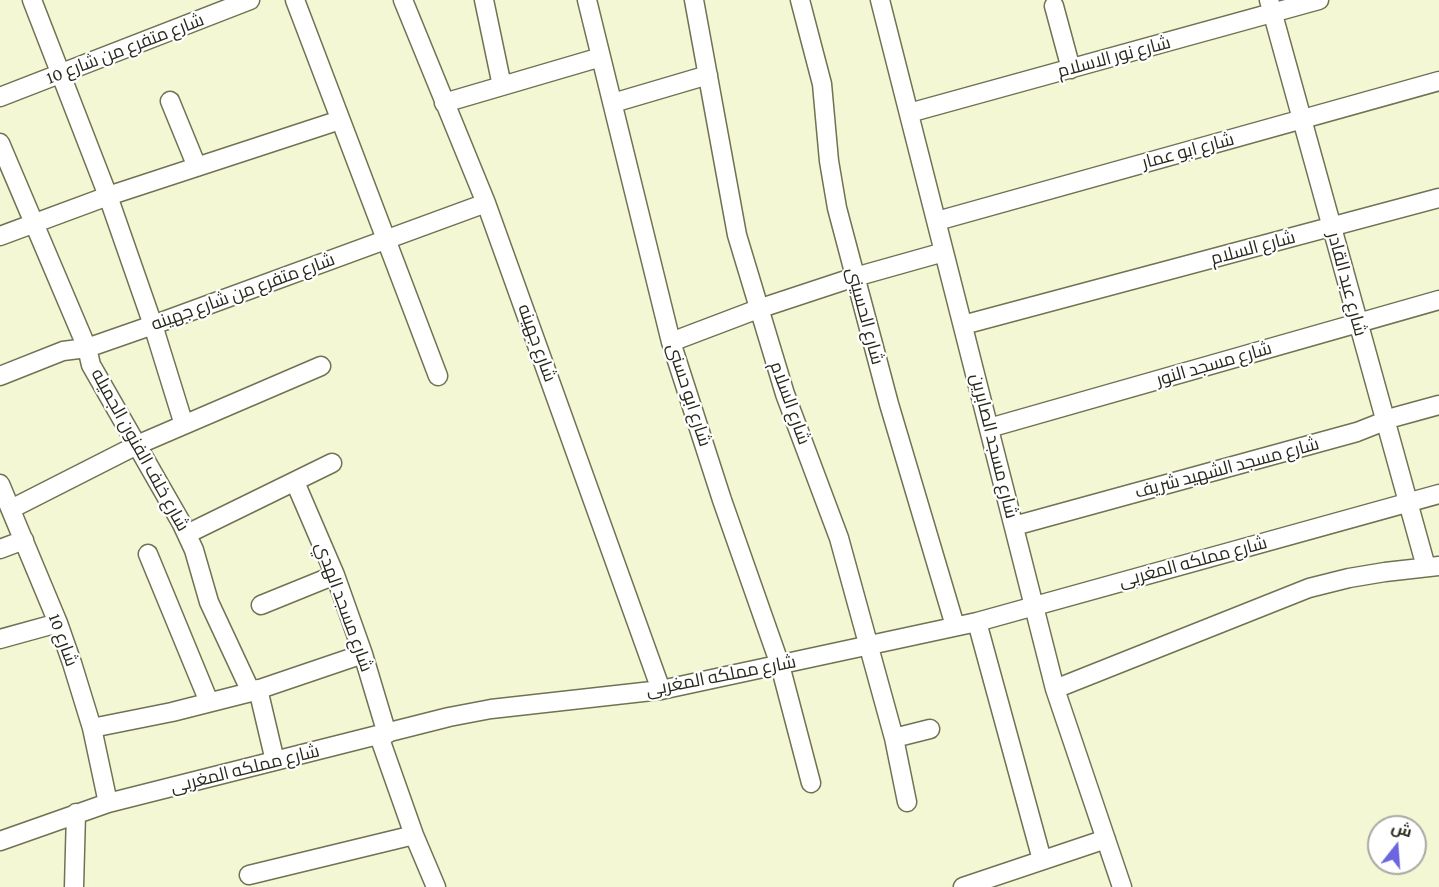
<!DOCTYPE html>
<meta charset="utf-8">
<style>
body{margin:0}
#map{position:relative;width:1439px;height:887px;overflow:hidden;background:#f4f7d4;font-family:"Crimson Pro",Cairo,serif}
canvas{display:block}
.north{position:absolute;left:1367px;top:815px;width:60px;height:60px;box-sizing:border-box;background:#fff;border:2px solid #a9a9a4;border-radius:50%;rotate:17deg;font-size:16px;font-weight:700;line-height:24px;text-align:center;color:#28291c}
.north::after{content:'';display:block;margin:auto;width:21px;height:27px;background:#6b66e0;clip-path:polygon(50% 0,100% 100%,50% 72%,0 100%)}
</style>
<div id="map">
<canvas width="1439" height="887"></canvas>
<div class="north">ش</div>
</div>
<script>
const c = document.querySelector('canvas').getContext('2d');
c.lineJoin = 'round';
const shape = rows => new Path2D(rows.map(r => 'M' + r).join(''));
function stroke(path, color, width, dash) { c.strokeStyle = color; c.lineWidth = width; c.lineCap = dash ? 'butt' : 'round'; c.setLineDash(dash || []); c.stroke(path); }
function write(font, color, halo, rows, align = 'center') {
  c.font = font + ' "Crimson Pro",Cairo,serif'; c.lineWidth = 4.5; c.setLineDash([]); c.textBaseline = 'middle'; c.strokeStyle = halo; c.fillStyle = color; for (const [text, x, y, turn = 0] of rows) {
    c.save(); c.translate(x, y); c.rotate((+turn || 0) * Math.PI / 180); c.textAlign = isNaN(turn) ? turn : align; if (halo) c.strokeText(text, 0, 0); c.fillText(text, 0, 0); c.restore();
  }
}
const street = shape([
 [32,0,108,196,153,325,184,425],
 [295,0,438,376],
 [403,0,486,203,661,690],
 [484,0,502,86],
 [587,0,671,342,722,500,780,665,811,783],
 [694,0,737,235,785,394,839,538,894,738,907,802],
 [800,0,822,84,829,161,837,208,889,404,955,626],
 [880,0,1055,689,1122,887],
 [1269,0,1426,567],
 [1054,6,1071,69],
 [0,97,250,0],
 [170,101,197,167],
 [444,103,601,57],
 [613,103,708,75],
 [909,113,1319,0],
 [0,143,87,348,91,365,182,524,194,550,209,602,251,692],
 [937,221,1439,81],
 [0,236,108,196,340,120],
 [963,325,1439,198],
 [671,342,758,309,855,277,944,252],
 [0,376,63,351,87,348,153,325,486,203],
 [989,428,1439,300],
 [295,482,335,575,363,654,387,734],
 [0,484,58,623,72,663,92,728,108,803],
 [11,509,137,445,321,366],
 [1014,526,1357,432,1395,417,1439,405],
 [187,534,332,463],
 [0,549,24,540],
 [148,554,209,702],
 [261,605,335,575],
 [977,622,1042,860],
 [0,639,58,623],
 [258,689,275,761],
 [1055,689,1309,588,1349,578,1385,572,1439,566],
 [92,728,172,712,251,692,363,654],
 [379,736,414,835,436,887],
 [894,738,930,729],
 [0,841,108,803,449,717,491,709,661,690,977,622,1439,494],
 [249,875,414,835],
 [74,887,76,813],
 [963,887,1106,839]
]);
stroke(street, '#707253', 21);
stroke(street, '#fff', 18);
write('18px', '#28291c', '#fff', [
 ["شارع متفرع من شارع 10",125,49,-21],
 ["شارع نور الاسلام",1114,57,-15],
 ["شارع ابو عمار",1188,151,-15],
 ["شارع السلام",1253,248,-15],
 ["شارع عبد القادر",1347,284,75],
 ["شارع متفرع من شارع جهينه",243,292,-20],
 ["شارع الحسينى",865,316,75],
 ["شارع جهينه",537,343,70],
 ["شارع مسجد النور",1214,364,-16],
 ["شارع ابو حسنى",689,395,72],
 ["شارع السلام",790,403,70],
 ["شارع مسجد الصابرين",994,446,76],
 ["شارع خلف الفنون الجميله",140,450,61],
 ["شارع مسجد الشهيد شريف",1227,468,-15],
 ["شارع مملكه المغربى",1193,562,-15],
 ["شارع مسجد الهدي",344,607,70],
 ["شارع 10",63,640,70],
 ["شارع مملكه المغربى",721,676,-11],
 ["شارع مملكه المغربى",245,769,-14]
]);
</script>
